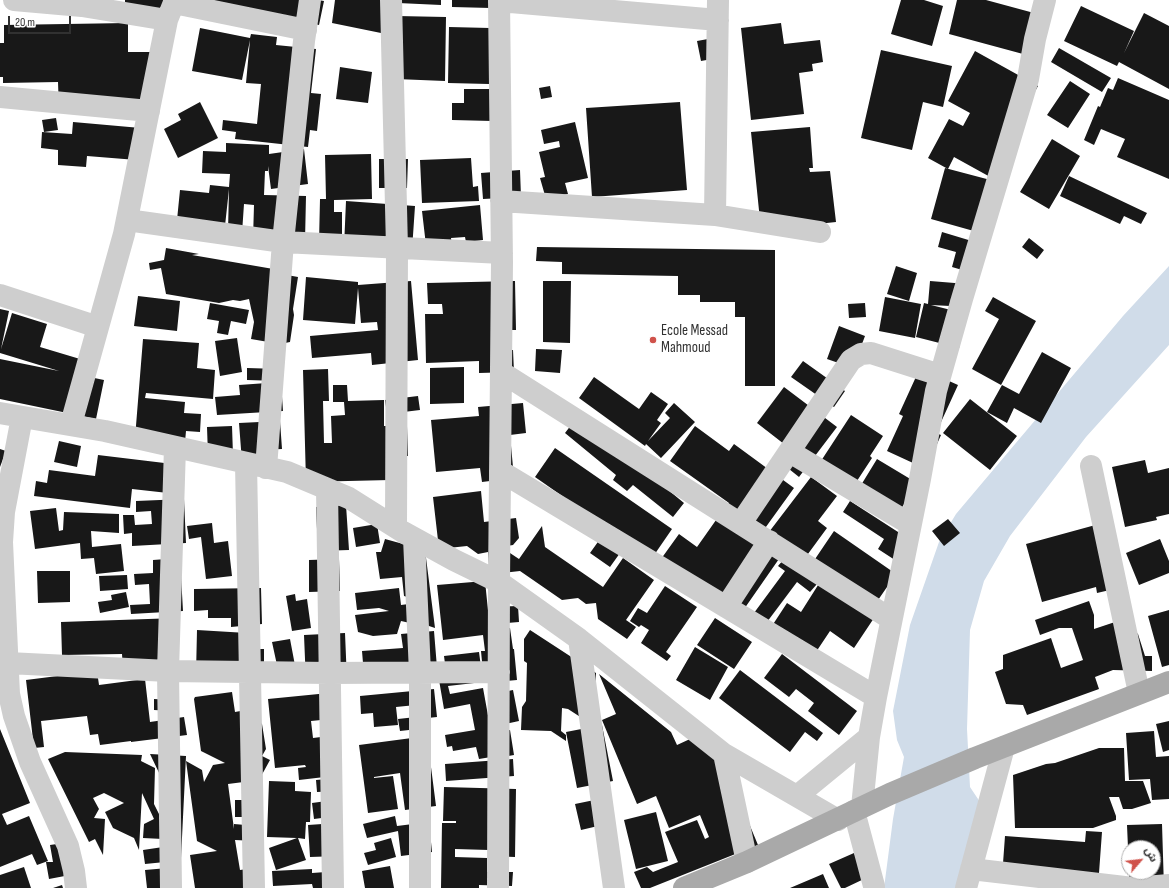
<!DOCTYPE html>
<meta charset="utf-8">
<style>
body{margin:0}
#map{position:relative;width:1169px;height:888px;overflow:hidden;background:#fff;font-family:"Sofia Sans Condensed","Noto Sans Arabic",sans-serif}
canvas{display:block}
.north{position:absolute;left:1121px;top:840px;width:40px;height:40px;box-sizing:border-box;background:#fff;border:1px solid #adadad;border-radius:50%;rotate:62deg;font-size:11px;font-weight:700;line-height:16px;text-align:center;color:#313131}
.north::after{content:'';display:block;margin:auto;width:14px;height:18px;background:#d0524b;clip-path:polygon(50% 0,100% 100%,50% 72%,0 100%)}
.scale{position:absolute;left:8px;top:16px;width:63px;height:18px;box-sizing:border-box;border:2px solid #313131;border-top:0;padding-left:5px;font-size:12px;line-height:14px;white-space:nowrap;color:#313131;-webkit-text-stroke:3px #fff;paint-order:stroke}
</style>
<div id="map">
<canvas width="1169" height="888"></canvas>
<div class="north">ش</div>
<div class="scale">20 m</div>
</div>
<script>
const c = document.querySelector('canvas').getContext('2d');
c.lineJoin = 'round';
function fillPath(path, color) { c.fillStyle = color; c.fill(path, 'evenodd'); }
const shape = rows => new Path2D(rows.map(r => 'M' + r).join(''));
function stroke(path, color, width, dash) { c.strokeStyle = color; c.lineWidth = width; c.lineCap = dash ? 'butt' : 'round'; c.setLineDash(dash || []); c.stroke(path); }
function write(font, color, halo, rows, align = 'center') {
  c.font = font + ' "Sofia Sans Condensed",sans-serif'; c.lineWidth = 4; c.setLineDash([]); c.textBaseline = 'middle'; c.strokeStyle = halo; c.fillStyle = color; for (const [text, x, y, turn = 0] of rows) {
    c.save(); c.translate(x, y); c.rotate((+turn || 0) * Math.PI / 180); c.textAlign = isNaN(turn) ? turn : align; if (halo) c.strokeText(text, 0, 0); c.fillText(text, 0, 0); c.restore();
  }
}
fillPath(shape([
 [1169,266,1169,345,1086,437,1010,536,984,581,970,630,967,729,970,787,980,802,960,888,884,888,893,819,904,757,897,740,893,711,910,625,939,542,956,514,1123,316]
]), '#d0dce9');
fillPath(shape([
 [125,0,192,0,192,10,125,8],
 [208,0,318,0,324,1,319,25],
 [335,0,383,0,381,33,332,23],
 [398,0,441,0,441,5,398,3],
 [452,0,491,0,491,8,452,7],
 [901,0,924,0,943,6,932,46,891,34],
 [957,0,986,0,1034,13,1023,54,949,34],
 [1081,6,1134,31,1124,53,1144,13,1169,26,1169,89,1119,62,1117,66,1064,41],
 [397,16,446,17,445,81,396,79],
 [128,23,128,52,153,52,159,100,59,111,58,82,3,83,3,77,0,77,0,43,4,43,4,25],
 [781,23,784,44,820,40,823,62,812,64,813,71,799,73,804,114,751,120,741,28],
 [449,27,490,28,489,84,448,83],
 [200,28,250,38,251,34,277,37,276,45,316,49,311,93,321,94,317,131,310,130,308,147,235,139,236,132,222,130,223,120,257,124,261,84,246,83,250,40,242,80,192,71],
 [708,39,712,59,701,61,697,41],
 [1059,48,1111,78,1102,92,1051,62],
 [881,50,952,66,943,107,923,102,912,150,861,138],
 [975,51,1038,86,1020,119,992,178,954,157,948,169,928,158,949,119,963,126,970,113,948,101],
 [340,67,372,72,368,103,336,99],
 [1118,78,1169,100,1169,179,1117,157,1125,139,1101,129,1094,145,1084,140,1098,106,1100,107,1108,88,1113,90],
 [1070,81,1090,94,1068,128,1047,115],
 [550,86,552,97,541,99,539,88],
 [464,89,493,89,492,121,452,120,452,103,464,103],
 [200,102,218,138,178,158,164,129,181,120,178,114],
 [680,102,687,190,592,197,586,108],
 [56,118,58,130,44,132,42,120],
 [73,122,152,129,149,161,87,156,86,167,58,165,58,150,41,148,42,132,72,134],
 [575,122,588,178,565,183,568,194,546,199,540,178,545,177,539,152,560,147,559,141,544,144,541,130],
 [810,127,813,168,809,168,810,172,830,171,836,222,761,230,751,132],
 [1052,139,1080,156,1049,209,1020,192],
 [226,143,269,145,269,154,304,149,308,184,271,189,268,166,268,171,265,171,264,195,306,196,305,241,253,239,254,205,244,204,242,233,228,232,229,189,224,235,176,230,180,190,209,193,210,185,229,187,230,174,202,173,203,151,226,152],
 [371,154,372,199,334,200,334,212,342,212,342,242,319,242,320,199,326,199,325,155],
 [471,158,473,187,478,186,479,201,422,203,420,160],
 [379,159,408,159,407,188,379,188],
 [945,168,998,182,988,235,931,219],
 [520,170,521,197,483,199,481,173],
 [1069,176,1147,213,1141,224,1124,216,1120,224,1060,196],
 [346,201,415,206,412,250,344,247],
 [480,205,483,240,466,242,465,237,451,238,453,253,427,254,422,211],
 [942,232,985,245,976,274,952,267,956,252,938,247],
 [1029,238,1044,250,1037,259,1022,247],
 [537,247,775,250,775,386,745,386,745,317,735,317,735,302,700,302,700,295,678,295,678,276,562,274,562,262,536,261],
 [166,248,199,254,192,255,285,271,276,273,298,277,293,309,294,315,290,342,280,344,251,339,254,322,249,299,240,301,233,300,219,303,166,294,161,268,150,270,149,263,164,260],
 [896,266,917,273,909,301,887,294],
 [306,277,358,282,358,285,411,281,418,360,372,365,371,353,312,358,310,336,378,330,377,322,361,323,358,288,355,324,303,320],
 [515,281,516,330,511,330,511,350,513,350,514,372,479,373,479,361,426,363,425,314,443,314,442,304,428,304,427,283],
 [543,281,571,281,570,343,543,342],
 [930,281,967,284,966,299,951,298,950,306,931,305,967,314,959,348,916,337,924,303,928,304],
 [138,296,180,301,177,331,134,326],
 [885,297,921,304,915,338,879,331],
 [993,297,1036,321,1001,385,972,369,999,319,985,311],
 [210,303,249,310,246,324,231,321,228,335,217,333,219,321,207,319],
 [865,303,866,317,849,318,848,304],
 [0,309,9,311,1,349,12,313,47,324,40,347,80,359,75,374,104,380,96,419,0,399,0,359,59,371,0,353],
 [839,326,865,336,853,368,827,359],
 [237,338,242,372,220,376,215,341],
 [143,339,199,343,197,368,215,370,213,399,146,393,145,398,185,402,184,413,201,414,200,432,186,431,185,442,135,438],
 [536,349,562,350,560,373,535,371],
 [1042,352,1071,368,1041,423,1014,408,1007,423,987,412,1002,385,1019,394],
 [803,361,845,391,834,407,791,377],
 [464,367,464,403,430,404,430,368],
 [247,368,279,369,279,381,247,380],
 [920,368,958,385,936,433,941,435,926,469,887,451,903,416,899,414],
 [328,369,329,401,323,401,324,443,332,443,331,416,345,415,344,402,333,402,333,385,347,385,348,401,384,400,384,426,407,426,408,456,389,456,390,480,306,482,303,370],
 [594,377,639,409,651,392,668,404,657,420,661,423,648,441,670,418,665,413,674,403,695,422,661,458,646,444,645,446,579,398],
 [281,382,283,411,217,415,215,397,240,395,239,385],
 [784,387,837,427,799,477,774,457,784,444,757,423],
 [418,396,420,410,387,414,385,400],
 [970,399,1017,436,990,470,943,433],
 [523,403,526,433,510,435,514,478,482,482,480,468,436,472,431,420,479,416,478,407],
 [851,415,883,436,870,456,872,458,853,487,819,464],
 [578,416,684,503,673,517,633,485,627,491,613,480,616,475,565,433],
 [280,421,282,449,261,450,262,460,242,462,239,423],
 [232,426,233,455,208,456,207,427],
 [695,426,729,451,734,444,794,488,763,531,727,506,729,503,670,461],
 [59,441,81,446,77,467,54,462],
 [555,448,672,529,650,561,611,530,535,477],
 [0,449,6,451,0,467],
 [98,455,181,465,177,494,132,489,130,508,34,496,36,481,47,483,49,470,95,476],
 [877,459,917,483,901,509,858,490],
 [1145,460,1148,473,1169,468,1169,514,1156,517,1157,520,1125,527,1112,467],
 [811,477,837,496,818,521,827,528,805,558,769,532],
 [481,491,484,522,516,518,519,538,513,545,501,547,519,559,542,526,545,547,603,587,623,558,654,580,626,620,636,627,627,639,598,619,596,603,586,604,578,598,562,600,520,571,502,573,489,564,488,552,478,554,467,546,439,549,433,497],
 [184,499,186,543,132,546,132,533,124,534,123,515,134,515,135,525,152,524,151,511,136,512,136,501],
 [850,501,912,541,898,562,878,549,884,539,843,512],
 [346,505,349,550,318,551,316,507],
 [56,508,59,531,63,530,64,512,119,514,119,533,91,531,92,547,121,544,124,571,96,574,94,558,81,559,80,543,35,549,30,511],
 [721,513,781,556,742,612,661,559,679,534,697,547],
 [948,519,960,533,944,546,932,531],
 [1110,521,1127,586,1097,593,1096,587,1042,602,1026,544],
 [212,523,214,543,228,541,232,576,206,579,201,537,189,539,187,526],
 [377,524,380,543,356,547,353,528],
 [834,531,896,574,876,603,811,565],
 [385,539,425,550,435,628,417,622,410,623,401,621,397,634,373,636,358,632,355,615,389,611,379,608,357,610,355,593,399,588,401,605,424,602,404,596,402,577,380,579,376,552,381,552],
 [600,539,620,553,610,567,590,553],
 [1160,539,1169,561,1169,573,1139,585,1126,553],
 [180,558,183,611,131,614,130,605,150,604,149,584,135,585,134,574,153,573,153,560],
 [339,559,340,591,309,592,309,560],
 [784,559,817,584,810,592,797,582,764,626,751,617,785,571,778,566],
 [37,571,70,571,70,602,38,603],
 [127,575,128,589,100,591,99,576],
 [485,581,490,630,510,628,513,649,514,649,517,680,484,683,481,651,485,651,483,635,443,640,437,585],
 [820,582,874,618,854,648,830,631,816,652,766,635,787,603,801,612],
 [665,586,697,607,666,652,671,656,667,661,641,643,649,630,641,625,639,627,630,621,638,608,647,613],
 [261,588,262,624,231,627,231,618,208,618,208,610,194,611,194,589],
 [126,592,129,607,100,613,98,602,112,600,111,595],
 [295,594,296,601,307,599,311,628,292,631,286,596],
 [1089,601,1094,615,1094,629,1121,620,1138,634,1145,656,1152,656,1152,671,1113,670,1095,677,1099,689,1027,715,1023,705,1006,704,995,672,1003,669,1003,655,1051,638,1061,668,1083,660,1072,628,1059,628,1040,635,1035,620],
 [518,606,519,622,507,623,490,607],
 [1169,610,1169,665,1162,667,1148,616],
 [177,618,179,667,123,669,122,654,62,655,61,622],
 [715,618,752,642,734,669,697,645],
 [197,630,247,633,246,649,264,649,264,664,196,674],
 [530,630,596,673,595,698,585,720,568,709,562,708,561,731,566,735,566,741,551,731,521,730,522,707,526,701,527,663,524,661,524,639],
 [434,631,438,680,364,675,362,651,403,648,401,634],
 [345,633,347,681,306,683,304,635],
 [290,639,297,676,280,679,272,642],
 [695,647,728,667,710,700,676,680],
 [479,652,483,682,448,686,450,694,483,688,489,721,488,695,513,690,519,721,496,726,497,732,510,730,514,755,497,758,497,756,479,759,476,747,453,751,452,746,447,747,445,735,475,730,470,704,444,709,439,680,447,679,444,656],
 [782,654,857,711,839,735,808,711,814,703,796,689,789,697,764,678],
 [740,670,823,733,817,741,805,732,790,752,719,698],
 [97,671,99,685,145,679,150,722,184,717,187,735,131,742,131,741,100,745,98,734,90,735,87,716,41,721,44,747,34,748,26,680],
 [599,674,671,732,677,745,690,739,733,774,738,797,758,845,650,888,641,888,634,872,647,867,653,872,678,862,665,832,697,820,705,839,709,837,700,815,669,828,656,796,637,804,602,720,616,714],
 [434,689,437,717,418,719,416,705,396,707,398,725,374,727,373,713,361,714,360,696],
 [232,692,235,712,246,710,262,724,266,749,262,756,270,760,259,780,228,784,234,829,234,824,257,826,256,841,235,840,240,870,254,868,257,888,195,888,190,855,217,851,197,841,186,761,202,770,204,782,213,765,225,763,201,751,194,699,195,697],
 [339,692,341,718,311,721,313,738,329,736,333,776,299,780,298,768,306,767,305,765,275,768,268,699],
 [154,699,172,700,172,711,154,710],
 [416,717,418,729,400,731,398,719],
 [1169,721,1169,750,1163,752,1156,724],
 [602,725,613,781,577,788,566,732],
 [0,729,30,803,2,814,7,825,29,816,48,861,37,865,32,854,0,867],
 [1154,731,1156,757,1169,756,1169,799,1152,800,1150,779,1129,780,1126,733],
 [427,736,436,806,405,810,400,773,374,777,374,778,393,776,398,809,368,813,359,745],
 [1099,748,1124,748,1125,781,1143,781,1151,803,1132,809,1123,809,1119,797,1109,797,1116,816,1116,820,1093,828,1015,828,1013,775,1046,764,1055,763],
 [65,752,142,755,141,761,155,768,154,804,159,814,160,791,162,779,150,754,186,756,181,858,163,839,143,838,144,824,154,819,142,793,139,850,134,838,113,828,105,812,124,803,104,793,93,798,99,809,94,818,105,819,103,855,95,839,89,842,48,759],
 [513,759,514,776,446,781,445,764],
 [338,778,339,791,317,792,316,780],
 [269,781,295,782,295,791,311,792,310,822,306,822,305,839,298,838,306,860,276,870,269,848,297,838,267,837],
 [444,787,516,789,515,857,488,856,489,850,455,849,455,857,487,858,487,872,513,872,512,886,479,885,479,888,441,888,442,823,456,823,456,821,443,821],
 [609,797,615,822,581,830,575,804],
 [235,800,262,800,262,817,235,817],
 [334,800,337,816,314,819,312,803],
 [656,812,668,861,636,869,624,820],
 [395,816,397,826,429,822,432,852,401,856,398,831,367,838,363,824],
 [337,823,339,856,310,857,308,825],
 [1162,824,1164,888,1129,888,1129,872,1153,872,1153,848,1128,848,1127,825],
 [1086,831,1102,832,1099,873,1002,877,1005,836,1085,842],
 [391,838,396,857,368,865,364,853,376,850,374,843],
 [64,843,70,875,49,879,46,862,53,862,50,845],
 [163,847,165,862,145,864,143,850],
 [854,853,866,878,845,888,841,888,829,864],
 [390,866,394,888,365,888,362,871],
 [24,867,31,888,0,888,0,875],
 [179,867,176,888,147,888,145,870],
 [312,869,312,873,340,871,341,888,313,888,312,884,273,886,272,871],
 [823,874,829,888,790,888],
 [62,885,63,888,53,888]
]), '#181818');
stroke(shape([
 [14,0,82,6,167,20],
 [391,0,397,248,396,527],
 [499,1,718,20],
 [174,3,306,30],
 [0,97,149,111],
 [501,201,715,215,718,0],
 [715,215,820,232],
 [127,220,283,242,502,253],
 [0,295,98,327],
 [501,372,891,619],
 [0,413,105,431,287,472,349,498,403,532,454,560,499,582,579,639,724,754,838,820],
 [22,417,4,512,2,542,9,694,14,716,30,762,68,846,74,871,76,888],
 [71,424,124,234,167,20,175,0],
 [790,452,910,524],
 [246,463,254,888],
 [1091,466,1139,693],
 [266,468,283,242,304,41,310,0],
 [500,471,876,697],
 [327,489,333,888],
 [741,523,851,360,861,354,871,353,940,375],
 [414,538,420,673,420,888],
 [726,607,769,541],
 [579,639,614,888],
 [8,663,168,671,329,673,499,672],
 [724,754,747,862],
 [797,796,869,737],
 [862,807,869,737,876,697,920,479,936,391,962,299,1028,79,1035,39,1045,0],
 [854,811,874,886,874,888],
 [971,869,1133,888,1169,885],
 [171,888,168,671,175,447],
 [498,888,499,582,502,262,499,0],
 [966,888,1004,747]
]), '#cecece', 22);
stroke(shape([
 [684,888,747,862,890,794,975,758,1169,682]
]), '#a9a9a9', 22);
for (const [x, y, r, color] of [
 [653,340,4,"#d0524b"]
]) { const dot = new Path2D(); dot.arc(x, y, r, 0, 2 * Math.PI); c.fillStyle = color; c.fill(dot); stroke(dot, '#fff', 1.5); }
write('15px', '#313131', '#fff', [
 ["Ecole Messad",661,331],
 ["Mahmoud",661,348]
], 'left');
</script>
